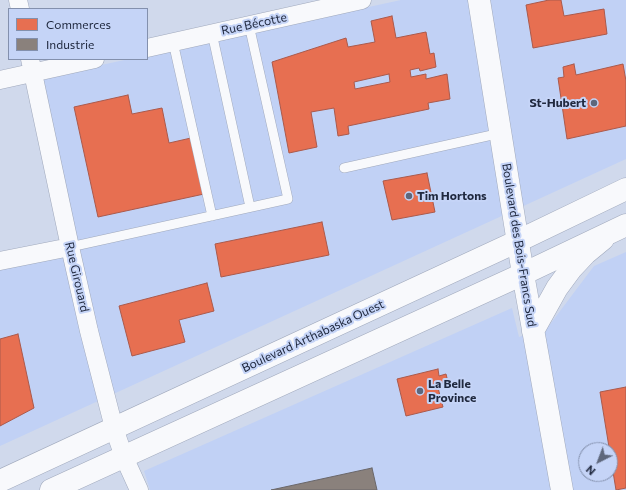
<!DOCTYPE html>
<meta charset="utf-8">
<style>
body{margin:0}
#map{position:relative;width:626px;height:490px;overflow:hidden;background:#d0d9ec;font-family:Commissioner,sans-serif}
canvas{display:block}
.legend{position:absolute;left:8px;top:8px;width:140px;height:52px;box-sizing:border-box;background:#c5d4f7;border:1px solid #8390ad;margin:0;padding:5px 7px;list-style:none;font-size:12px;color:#20293f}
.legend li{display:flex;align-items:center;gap:8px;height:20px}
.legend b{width:20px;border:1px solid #8390ad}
.north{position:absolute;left:578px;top:442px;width:40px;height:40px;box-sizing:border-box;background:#c5d4f7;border:1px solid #8390ad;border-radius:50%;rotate:222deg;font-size:11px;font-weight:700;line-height:16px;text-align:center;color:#20293f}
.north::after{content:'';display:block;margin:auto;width:14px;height:18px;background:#5e677c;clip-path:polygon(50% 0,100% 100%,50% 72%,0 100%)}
</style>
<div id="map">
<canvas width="626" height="490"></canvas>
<ul class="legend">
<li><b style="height:11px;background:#e76f51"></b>Commerces</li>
<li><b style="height:11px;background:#8a817c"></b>Industrie</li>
</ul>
<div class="north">N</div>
</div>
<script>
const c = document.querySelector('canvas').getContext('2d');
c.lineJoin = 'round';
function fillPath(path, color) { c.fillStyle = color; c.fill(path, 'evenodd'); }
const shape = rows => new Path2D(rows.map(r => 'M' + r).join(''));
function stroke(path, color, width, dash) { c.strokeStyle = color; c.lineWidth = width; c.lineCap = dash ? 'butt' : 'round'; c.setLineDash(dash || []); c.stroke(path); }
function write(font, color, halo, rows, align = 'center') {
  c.font = font + ' Commissioner,sans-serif'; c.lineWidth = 4; c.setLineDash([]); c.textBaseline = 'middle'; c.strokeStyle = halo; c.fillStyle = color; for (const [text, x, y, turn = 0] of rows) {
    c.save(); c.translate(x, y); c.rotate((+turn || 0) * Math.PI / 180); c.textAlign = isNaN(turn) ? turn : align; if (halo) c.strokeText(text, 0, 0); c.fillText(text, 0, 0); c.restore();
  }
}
fillPath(shape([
 [401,0,626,0,626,159,0,446,0,268,77,250,41,78,129,59,147,59,147,55],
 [626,252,626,490,150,490,144,471,512,308,519,337,548,327,594,266],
 [586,450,610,450,610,474,586,474]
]), '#c1d1f5');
const shops = shape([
 [549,0,561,0,564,16,604,9,607,34,533,48,526,5,549,0],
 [392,16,396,38,426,32,430,54,434,53,436,67,420,71,419,68,410,70,411,77,426,74,426,79,447,74,450,99,428,103,429,109,348,126,349,134,338,136,334,108,311,112,317,147,289,153,272,62,346,38,348,47,375,42,371,21,392,16],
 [389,74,390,82,355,89,354,82,389,74],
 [574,64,576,75,623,64,626,81,626,126,567,139,558,78,564,77,563,67,574,64],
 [128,95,132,114,162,108,169,143,191,138,204,194,98,217,74,107,128,95],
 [427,173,435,212,392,220,383,181,427,173],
 [322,222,329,255,221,277,215,244,322,222],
 [207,283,214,311,179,320,185,342,132,356,119,306,207,283],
 [18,334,34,408,0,426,0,339,18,334],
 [438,369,439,376,446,374,448,382,437,384,443,407,406,416,397,379,438,369],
 [626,387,626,488,616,490,600,392,626,387]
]);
fillPath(shops, '#e76f51');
stroke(shops, '#ab5a4c', 1);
const industry = shape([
 [372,468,377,490,271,490,372,468]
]);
fillPath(industry, '#8a817c');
stroke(industry, '#6a676a', 1);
const lane = shape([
 [212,33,250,207],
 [173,42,212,216],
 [344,168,501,133],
 [70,247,288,199,249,25]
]);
const street = shape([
 [18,0,20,9],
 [147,48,362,0],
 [30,59,70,247,89,331,114,428,124,457,139,490],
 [0,80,95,59],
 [0,261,70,247]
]);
const secondary = shape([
 [479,0,523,274,562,490],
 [533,331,557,288,571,269,586,253,603,239]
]);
const primary = shape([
 [0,481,518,241,626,189],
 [51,490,523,274,626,225]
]);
stroke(lane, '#a0a9bc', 10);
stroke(street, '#a0a9bc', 19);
stroke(secondary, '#a0a9bc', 23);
stroke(primary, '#a0a9bc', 23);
stroke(lane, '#f8f9fc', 9);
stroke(street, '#f8f9fc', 18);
stroke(secondary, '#f8f9fc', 22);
stroke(primary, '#f8f9fc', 22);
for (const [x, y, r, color] of [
 [594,103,4,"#5e677c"],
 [409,196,4,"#5e677c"],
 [420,391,4,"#5e677c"]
]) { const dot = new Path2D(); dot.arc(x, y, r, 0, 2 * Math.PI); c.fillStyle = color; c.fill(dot); stroke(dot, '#c5d4f7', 1.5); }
write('12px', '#20293f', '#c5d4f7', [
 ["Rue Bécotte",254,24,-12],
 ["Boulevard des Bois-Francs Sud",519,245,81],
 ["Rue Girouard",77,277,77],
 ["Boulevard Arthabaska Ouest",313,336,-25]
]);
write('bold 12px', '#20293f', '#c5d4f7', [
 ["St-Hubert",586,103,"right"],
 ["Tim Hortons",417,196],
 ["La Belle",428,384],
 ["Province",428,398]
], 'left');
</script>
